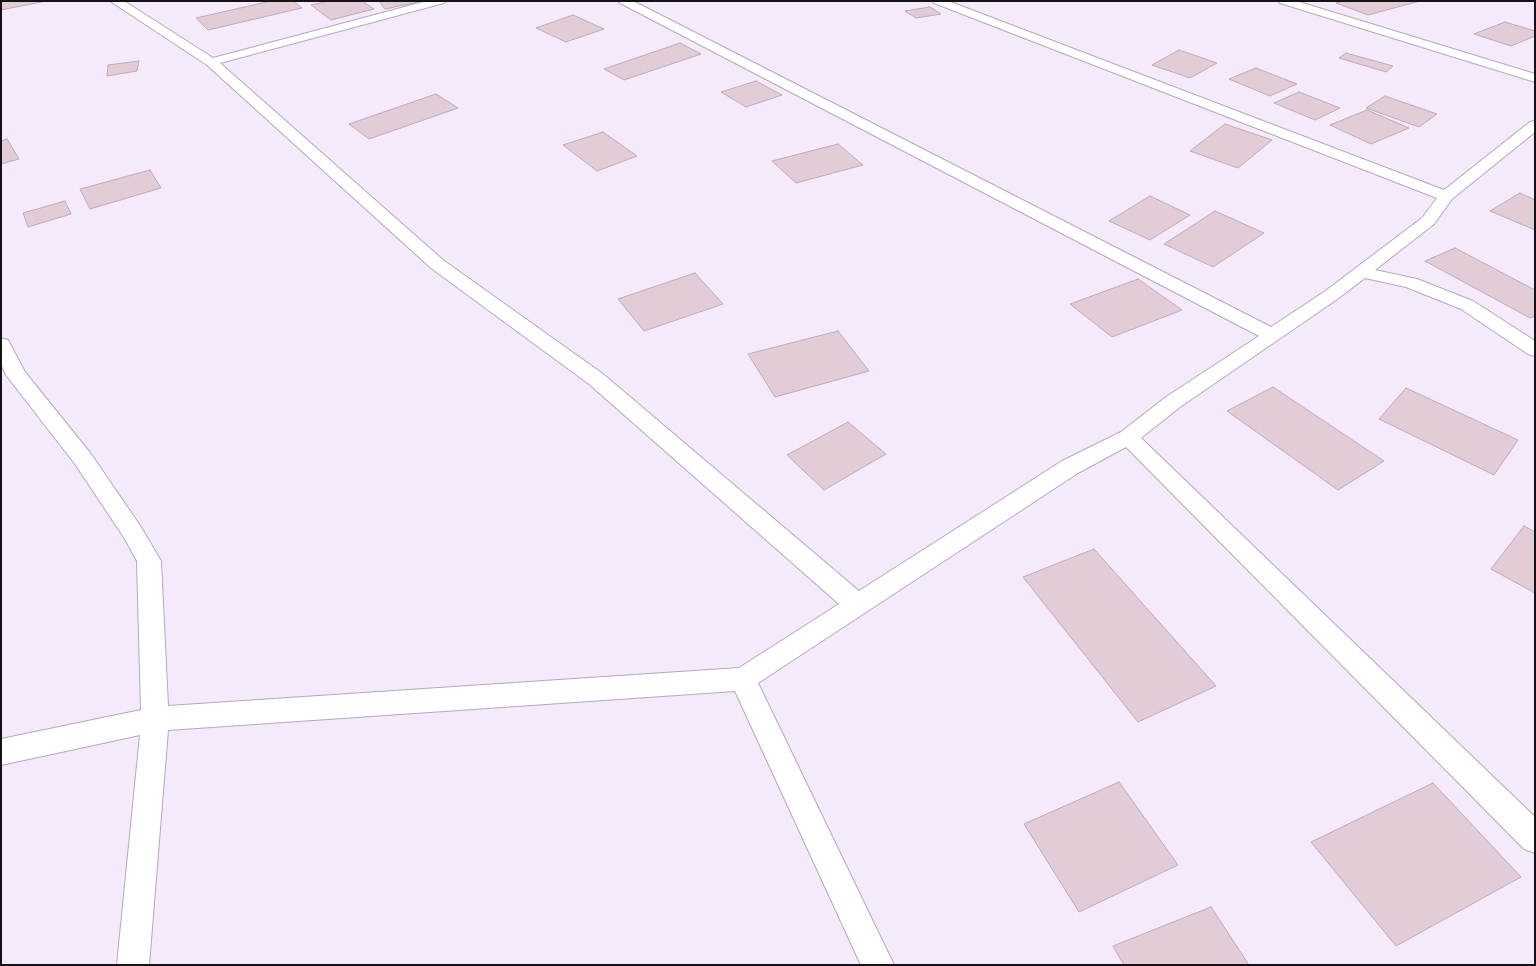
<!DOCTYPE html>
<style>
body{margin:0}
#map{position:relative;width:1536px;height:966px;overflow:hidden;background:#f5e9fc;font-family:"PT Sans Narrow",sans-serif}
canvas{display:block}
.frame{position:absolute;inset:0;border:2px solid #141117;pointer-events:none}
</style>
<div id="map">
<canvas width="1536" height="966"></canvas>
<div class="frame"></div>
</div>
<script>
const c = document.querySelector('canvas').getContext('2d');
c.lineJoin = 'round';
function fillPath(path, color) { c.fillStyle = color; c.fill(path, 'evenodd'); }
const shape = rows => new Path2D(rows.map(r => 'M' + r).join(''));
function stroke(path, color, width, dash) { c.strokeStyle = color; c.lineWidth = width; c.lineCap = dash ? 'butt' : 'round'; c.setLineDash(dash || []); c.stroke(path); }
const building = shape([
 [1,1,47,1,1,10,1,1],
 [271,1,294,1,302,8,208,30,196,18,271,1],
 [329,1,362,1,374,9,331,20,311,5,329,1],
 [379,1,423,1,385,9,379,1],
 [1343,1,1420,1,1368,15,1336,3,1343,1],
 [930,7,941,14,916,18,905,11,930,7],
 [573,15,604,29,566,42,536,28,573,15],
 [1505,22,1535,31,1535,36,1511,46,1474,34,1505,22],
 [680,43,701,54,624,80,604,69,680,43],
 [1179,50,1217,63,1190,78,1152,65,1179,50],
 [1346,53,1393,66,1386,72,1339,58,1346,53],
 [139,61,137,71,107,76,108,65,139,61],
 [1256,68,1297,84,1270,96,1229,79,1256,68],
 [756,81,782,95,746,107,721,92,756,81],
 [1299,92,1340,108,1315,120,1274,103,1299,92],
 [436,94,458,108,369,139,349,124,436,94],
 [1385,96,1437,114,1419,127,1366,108,1385,96],
 [1367,110,1409,128,1371,144,1330,125,1367,110],
 [1225,124,1272,140,1238,168,1190,151,1225,124],
 [603,132,637,156,597,171,563,145,603,132],
 [7,139,19,159,1,164,1,141,7,139],
 [838,144,863,165,796,183,772,161,838,144],
 [150,170,161,188,90,209,80,189,150,170],
 [1520,193,1535,200,1535,230,1490,211,1520,193],
 [1150,196,1190,215,1150,240,1109,221,1150,196],
 [65,201,71,214,28,227,23,213,65,201],
 [1215,211,1264,233,1213,267,1164,244,1215,211],
 [1455,248,1535,290,1535,316,1530,318,1425,261,1455,248],
 [695,273,723,304,644,331,618,299,695,273],
 [1138,279,1182,310,1112,337,1070,304,1138,279],
 [838,331,869,371,775,397,748,354,838,331],
 [1273,387,1384,461,1338,490,1227,411,1273,387],
 [1406,388,1518,440,1494,475,1379,419,1406,388],
 [848,422,886,454,824,490,787,455,848,422],
 [1524,526,1535,532,1535,593,1491,569,1524,526],
 [1094,549,1216,686,1138,722,1023,577,1094,549],
 [1119,782,1178,865,1079,912,1024,824,1119,782],
 [1433,783,1521,877,1396,946,1311,842,1433,783],
 [1211,907,1249,965,1124,965,1113,946,1211,907]
]);
fillPath(building, '#e1ccd7');
stroke(building, '#beaab5', 1);
const street = shape([
 [110,1,124,1,213,58,427,1,446,1,444,3,220,63,443,260,603,374,859,591,1062,461,1121,432,1166,397,1259,336,620,3,618,1,633,1,1271,327,1324,292,1422,218,1437,198,934,3,932,1,948,1,1444,190,1530,122,1535,121,1535,132,1452,199,1434,224,1375,270,1417,279,1473,301,1535,341,1535,356,1528,354,1461,309,1406,287,1365,278,1336,300,1180,407,1141,438,1535,817,1535,853,1524,849,1126,447,1078,473,758,683,894,965,861,965,735,691,168,730,149,965,117,965,140,735,1,765,1,739,141,710,137,561,125,539,75,464,6,375,1,364,1,338,8,340,25,372,91,454,141,527,161,561,168,706,739,668,839,604,589,384,431,268,207,65,110,1],
 [1278,1,1296,1,1535,74,1535,82,1280,3,1278,1]
]);
stroke(street, '#b4a9ba', 2);
fillPath(street, '#fff');
</script>
